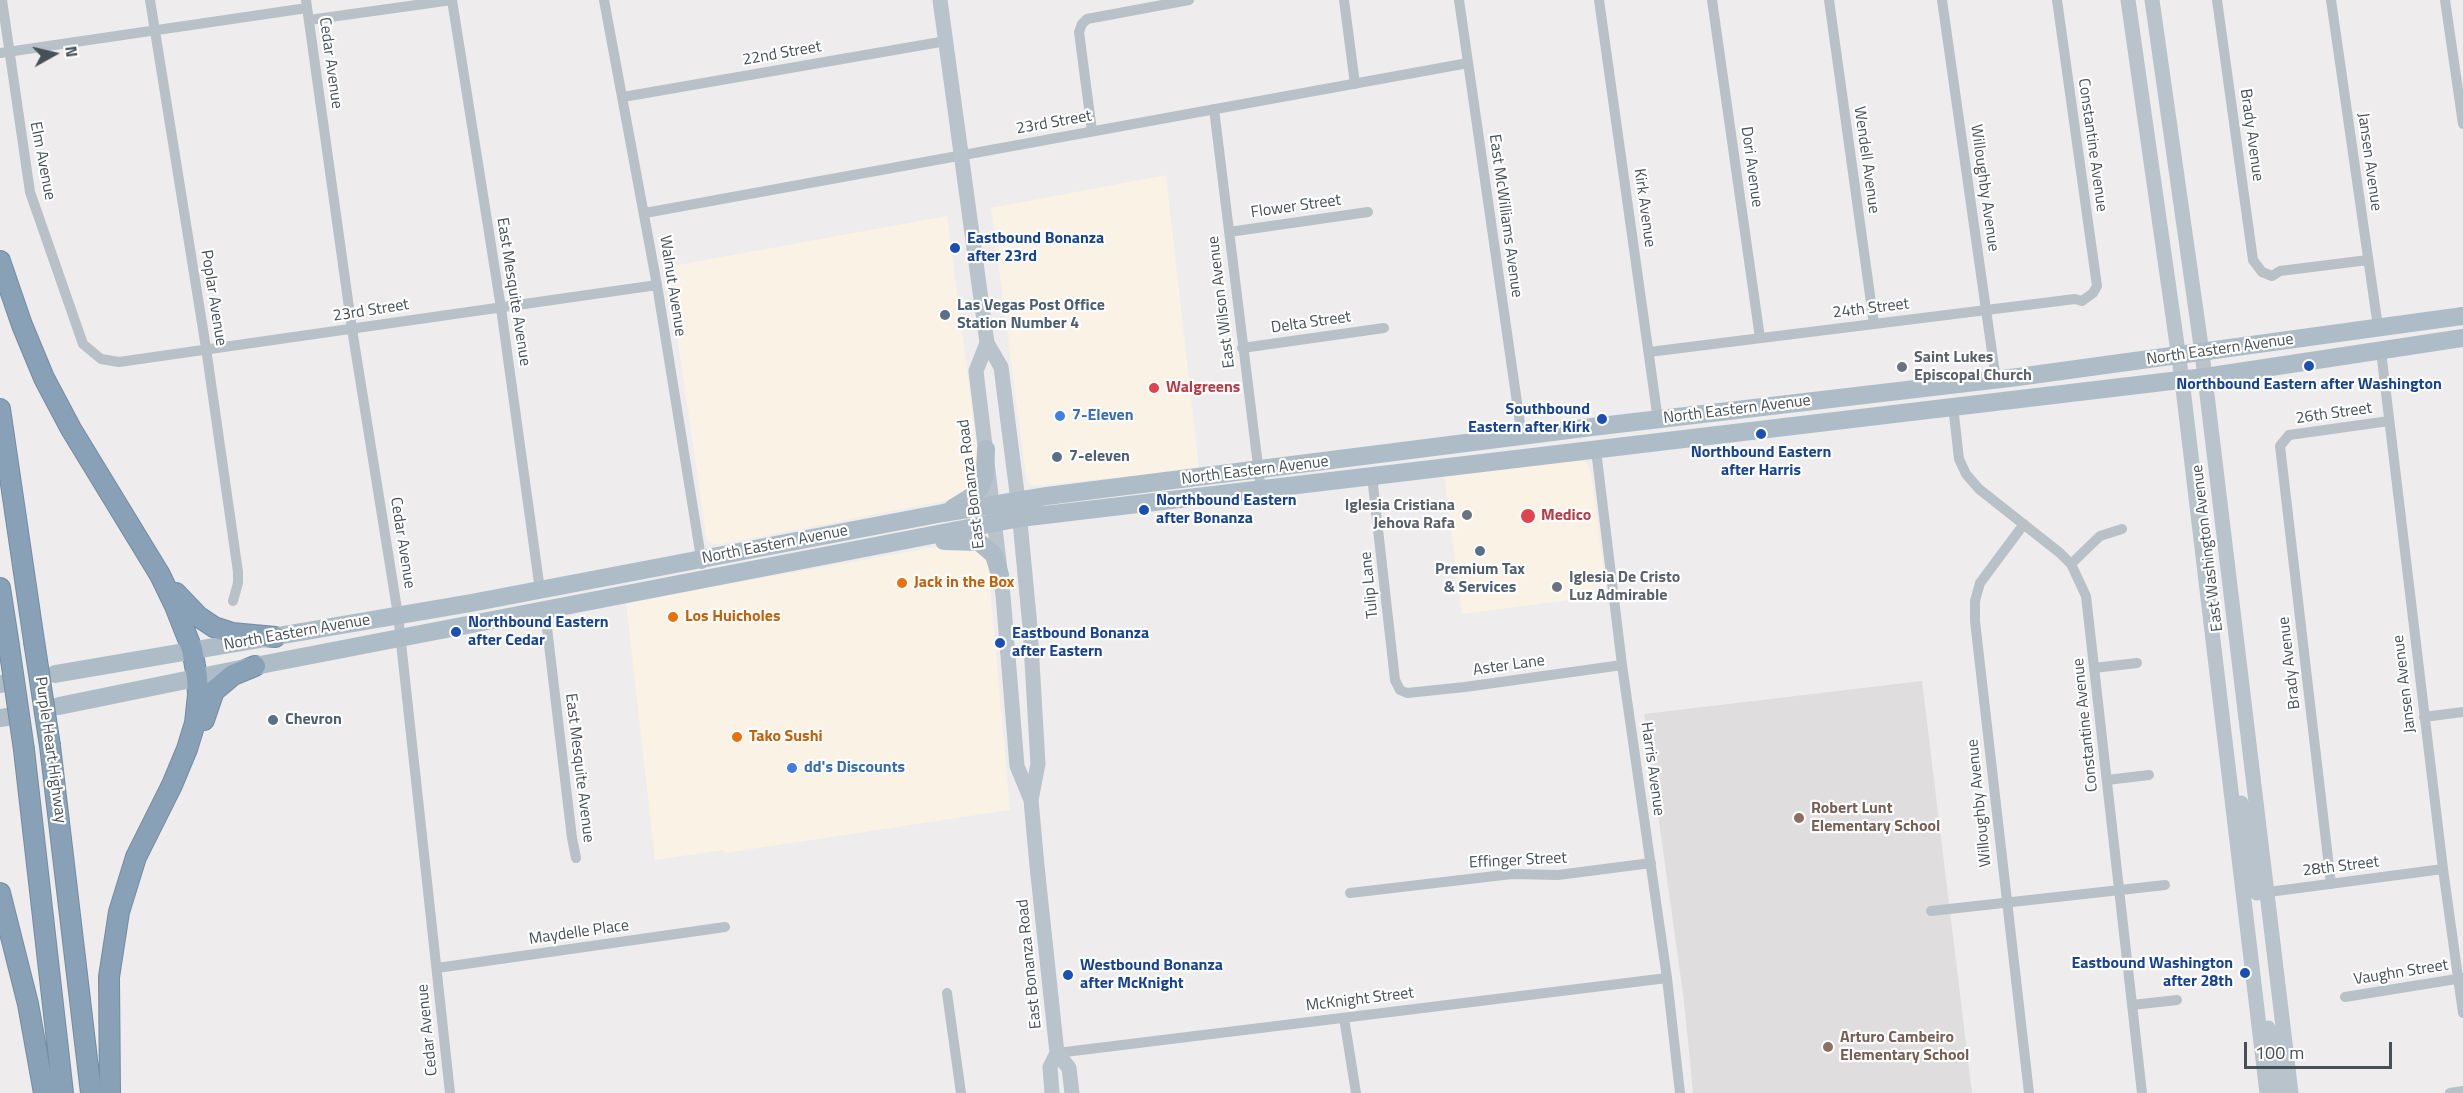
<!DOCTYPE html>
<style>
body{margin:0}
#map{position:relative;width:2463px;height:1093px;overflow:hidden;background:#eeecec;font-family:"Titillium Web",sans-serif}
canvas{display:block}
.north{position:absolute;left:24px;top:24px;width:60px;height:60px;-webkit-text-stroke:4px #fff;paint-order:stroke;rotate:82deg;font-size:16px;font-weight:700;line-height:24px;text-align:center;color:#465057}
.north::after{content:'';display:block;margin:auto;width:21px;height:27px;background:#465057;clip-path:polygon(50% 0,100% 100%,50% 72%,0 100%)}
.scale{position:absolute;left:2244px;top:1042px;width:148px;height:27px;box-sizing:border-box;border:3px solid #465057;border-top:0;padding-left:8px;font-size:18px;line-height:21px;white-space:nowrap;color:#465057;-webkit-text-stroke:4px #fff;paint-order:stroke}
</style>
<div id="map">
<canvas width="2463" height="1093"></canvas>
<div class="north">N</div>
<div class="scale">100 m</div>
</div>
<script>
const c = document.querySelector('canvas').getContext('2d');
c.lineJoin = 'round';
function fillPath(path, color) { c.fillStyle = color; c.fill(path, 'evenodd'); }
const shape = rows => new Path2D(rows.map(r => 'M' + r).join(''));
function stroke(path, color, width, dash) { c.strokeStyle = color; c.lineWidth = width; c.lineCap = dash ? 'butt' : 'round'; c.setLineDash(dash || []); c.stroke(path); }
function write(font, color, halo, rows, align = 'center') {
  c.font = font + ' "Titillium Web",sans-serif'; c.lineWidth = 4.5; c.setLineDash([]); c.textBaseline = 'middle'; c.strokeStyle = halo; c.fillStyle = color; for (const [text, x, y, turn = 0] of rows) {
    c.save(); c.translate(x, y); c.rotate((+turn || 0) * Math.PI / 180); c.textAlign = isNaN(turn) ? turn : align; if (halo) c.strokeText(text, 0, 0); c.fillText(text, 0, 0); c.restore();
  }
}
fillPath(shape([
 [1166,175,1199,469,1035,486,1028,483,1026,477,991,208],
 [947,216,980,468,973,487,954,499,717,545,707,541,667,267],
 [1581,459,1586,462,1591,473,1607,595,1462,614,1444,476],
 [942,546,982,551,988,565,1010,810,725,853,724,850,655,860,626,602]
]), '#f9f2e5');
fillPath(shape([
 [1922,681,1972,1093,1693,1093,1684,1001,1644,714]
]), '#dfdddd');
const highway = shape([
 [0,261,22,325,44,378,71,429,160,575,175,606,192,649,197,677,198,695,195,723,187,749,172,785,136,857,119,912,109,977,110,1093],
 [0,409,34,641],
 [0,588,9,646],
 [176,593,199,617,214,627,232,633,275,637],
 [204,720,214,691,233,675,255,666],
 [50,746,91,1093],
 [24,750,63,1093],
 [0,893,28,1004,44,1093]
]);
stroke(highway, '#748ca1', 22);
stroke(shape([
 [2,0,30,192,83,344,101,359,119,362,133,360,657,285],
 [150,0,206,348,238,572,238,583,233,601],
 [306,0,352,329,398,615,450,1093],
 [452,0,501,308,540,590],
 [604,0,657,285,702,564],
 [1344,0,1355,84],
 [1459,0,1522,437],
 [1599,0,1658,420],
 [1712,0,1760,338],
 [1829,0,1874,324],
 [1942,0,1996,380],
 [2217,0,2253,260,2262,272,2272,276,2280,271,2368,260],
 [2331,0,2378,327],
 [2445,0,2463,124],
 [309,20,452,0],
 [0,53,307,8],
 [623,97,946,41],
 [1214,109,1261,490],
 [1092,131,1079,32,1082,24,1087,19,1189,0],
 [645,213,1468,63],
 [1229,232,1368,212],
 [1242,348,1384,328],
 [2381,351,2443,869,2463,1013],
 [1649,352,2075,299,2082,301,2093,293,2097,286,2057,0],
 [1953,406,1959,459,1966,474,1979,489,2060,553,2071,564,2086,596,2142,1093],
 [1596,450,1622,665,1667,978,1680,1093],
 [1372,476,1395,680,1400,690,1407,693,1465,687,1622,665],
 [2024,524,1980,583,1975,601,1975,621,2029,1093],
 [2071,564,2100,536,2122,529],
 [545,611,572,838,576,858],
 [2094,668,2137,663],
 [2424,717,2463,712],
 [2107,780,2149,775],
 [2331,884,2280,446,2289,435,2389,421],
 [1350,893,1512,874,1558,875,1651,863],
 [2261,893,2443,869],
 [1931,911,2165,885],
 [437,968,725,927],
 [947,993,961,1093],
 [2345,997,2463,978],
 [2132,1005,2177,1000],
 [1344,1018,1356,1093],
 [1057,1053,1667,978],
 [2450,1093,2463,1091]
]), '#b8c1c7', 10);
stroke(shape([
 [940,0,987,343,1001,367,1018,501,1030,627,1038,764,1031,800,1037,866,1057,1053,1069,1068,1072,1093],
 [2128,0,2182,380,2267,1093],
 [2152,0,2202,353,2291,1093],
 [987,343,976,371,1003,595,1017,766,1031,800],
 [2241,803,2257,893],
 [2268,1028,2281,1093],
 [1052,1093,1050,1067,1057,1053]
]), '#b9c3cc', 15);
stroke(shape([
 [953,508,971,497,980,488,985,474,986,449],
 [944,541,979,542,994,555,1000,575],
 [55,674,471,603,943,513,1047,496,1592,427,2018,377,2463,316],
 [0,684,1,684],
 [59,706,255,666,1020,518,2205,377,2463,338],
 [0,718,7,717]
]), '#aebcc8', 18);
stroke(highway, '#88a1b6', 20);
const highwayBridge = shape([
 [34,641,50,746],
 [9,646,24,750]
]);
stroke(highwayBridge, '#748ca1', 22, []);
stroke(highwayBridge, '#88a1b6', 20);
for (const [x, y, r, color] of [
 [955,248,6,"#1a4fb4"],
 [945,315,6,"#5c6f8a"],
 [2309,366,6,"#1a4fb4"],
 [1902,367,6,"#6b7280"],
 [1154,388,6,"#e0444e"],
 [1060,416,6,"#3f7fe0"],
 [1602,419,6,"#1a4fb4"],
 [1761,434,6,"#1a4fb4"],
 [1057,457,6,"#5c6f8a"],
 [1144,510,6,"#1a4fb4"],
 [1467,515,6,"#6b7280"],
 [1528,516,8,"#e0444e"],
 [1480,551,6,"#5c6f8a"],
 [902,583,6,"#e8710a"],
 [1557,587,6,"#6b7280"],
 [673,617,6,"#e8710a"],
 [456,632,6,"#1a4fb4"],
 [1000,643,6,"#1a4fb4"],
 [273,720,6,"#5c6f8a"],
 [737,737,6,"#e8710a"],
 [792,768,6,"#3f7fe0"],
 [1799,818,6,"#8d6e63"],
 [2245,973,6,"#1a4fb4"],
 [1068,975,6,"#1a4fb4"],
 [1828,1047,6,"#8d6e63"]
]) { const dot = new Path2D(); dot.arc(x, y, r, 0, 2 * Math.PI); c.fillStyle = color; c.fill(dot); stroke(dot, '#fff', 2); }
write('16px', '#465057', '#fff', [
 ["22nd Street",782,54,-10],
 ["Cedar Avenue",330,63,82],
 ["23rd Street",1054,123,-10],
 ["Brady Avenue",2251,135,82],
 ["Constantine Avenue",2092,145,82],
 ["Wendell Avenue",1866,160,82],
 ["Elm Avenue",42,161,79],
 ["Jansen Avenue",2369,162,82],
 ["Dori Avenue",1751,167,82],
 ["Willoughby Avenue",1984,188,82],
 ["Flower Street",1296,207,-8],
 ["Kirk Avenue",1644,208,82],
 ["East McWilliams Avenue",1505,216,82],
 ["Walnut Avenue",672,286,81],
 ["East Mesquite Avenue",513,292,81],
 ["Poplar Avenue",213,298,81],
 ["East Wilson Avenue",1222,302,-97],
 ["24th Street",1871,309,-7],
 ["23rd Street",371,311,-9],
 ["Delta Street",1311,323,-8],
 ["North Eastern Avenue",2220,350,-8],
 ["North Eastern Avenue",1737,410,-7],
 ["26th Street",2334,414,-8],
 ["North Eastern Avenue",1255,471,-7],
 ["East Bonanza Road",972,484,-97],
 ["Cedar Avenue",402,543,81],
 ["North Eastern Avenue",775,545,-11],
 ["East Washington Avenue",2208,548,-97],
 ["Tulip Lane",1370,585,-96],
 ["North Eastern Avenue",297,633,-10],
 ["Brady Avenue",2290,663,-97],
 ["Aster Lane",1509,666,-8],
 ["Jansen Avenue",2405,684,-97],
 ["Constantine Avenue",2086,725,-96],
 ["Purple Heart Highway",50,750,82],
 ["East Mesquite Avenue",579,768,83],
 ["Harris Avenue",1652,769,82],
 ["Willoughby Avenue",1980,803,-96],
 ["Effinger Street",1518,861,-3],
 ["28th Street",2341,867,-7],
 ["Maydelle Place",579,933,-8],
 ["East Bonanza Road",1030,964,-96],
 ["Vaughn Street",2401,973,-9],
 ["McKnight Street",1360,1000,-7],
 ["Cedar Avenue",428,1030,-96]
]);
write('bold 16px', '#164399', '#fff', [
 ["Eastbound Bonanza",967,239],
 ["after 23rd",967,257],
 ["Northbound Eastern after Washington",2309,385,"center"],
 ["Southbound",1590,410,"right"],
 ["Eastern after Kirk",1590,428,"right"],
 ["Northbound Eastern",1761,453,"center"],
 ["after Harris",1761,471,"center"],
 ["Northbound Eastern",1156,501],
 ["after Bonanza",1156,519],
 ["Northbound Eastern",468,623],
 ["after Cedar",468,641],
 ["Eastbound Bonanza",1012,634],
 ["after Eastern",1012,652],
 ["Eastbound Washington",2233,964,"right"],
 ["after 28th",2233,982,"right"],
 ["Westbound Bonanza",1080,966],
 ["after McKnight",1080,984]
], 'left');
write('bold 16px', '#4e5e75', '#fff', [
 ["Las Vegas Post Office",957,306],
 ["Station Number 4",957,324],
 ["7-eleven",1069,457],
 ["Premium Tax",1480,570,"center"],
 ["& Services",1480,588,"center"],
 ["Chevron",285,720]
], 'left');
write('bold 16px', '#5b616d', '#fff', [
 ["Saint Lukes",1914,358],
 ["Episcopal Church",1914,376],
 ["Iglesia Cristiana",1455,506,"right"],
 ["Jehova Rafa",1455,524,"right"],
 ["Iglesia De Cristo",1569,578],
 ["Luz Admirable",1569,596]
], 'left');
write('bold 16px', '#be3a42', '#fff', [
 ["Walgreens",1166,388],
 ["Medico",1541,516]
], 'left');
write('bold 16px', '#366cbe', '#fff', [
 ["7-Eleven",1072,416],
 ["dd's Discounts",804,768]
], 'left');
write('bold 16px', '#c56008', '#fff', [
 ["Jack in the Box",914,583],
 ["Los Huicholes",685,617],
 ["Tako Sushi",749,737]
], 'left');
write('bold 16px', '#785e54', '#fff', [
 ["Robert Lunt",1811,809],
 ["Elementary School",1811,827],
 ["Arturo Cambeiro",1840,1038],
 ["Elementary School",1840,1056]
], 'left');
</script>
